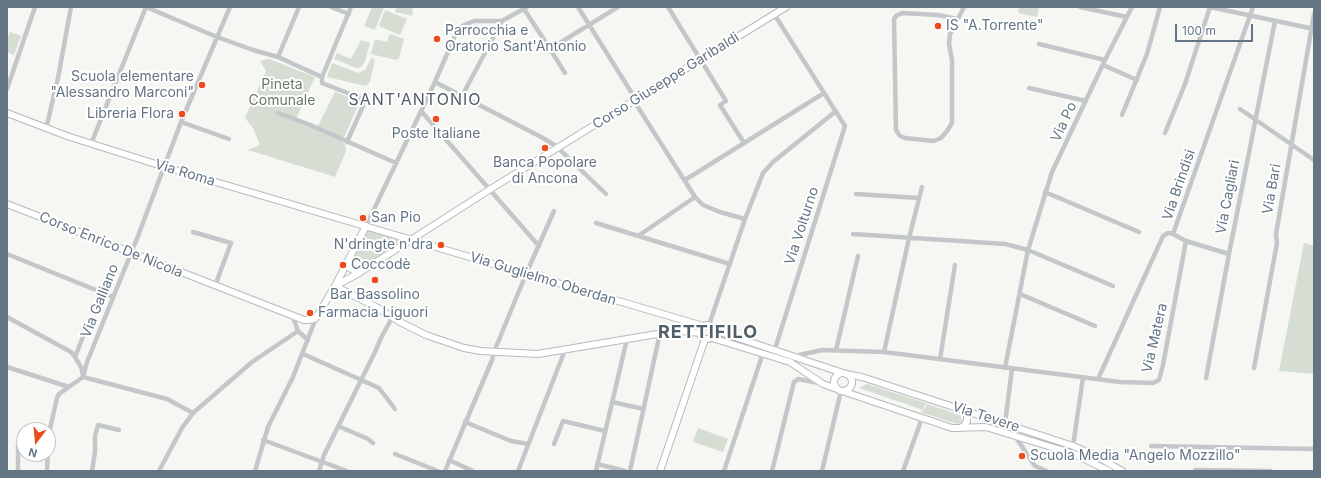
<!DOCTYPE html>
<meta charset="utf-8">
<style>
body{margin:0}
#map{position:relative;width:1321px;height:478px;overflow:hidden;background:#f6f6f2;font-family:Inter,sans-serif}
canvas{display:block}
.frame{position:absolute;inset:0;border:8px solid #637584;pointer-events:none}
.north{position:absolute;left:16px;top:422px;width:40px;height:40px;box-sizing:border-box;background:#fff;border:1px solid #c1c8ce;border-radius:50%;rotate:196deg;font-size:11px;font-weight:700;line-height:16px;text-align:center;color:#637584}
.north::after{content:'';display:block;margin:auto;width:14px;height:18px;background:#ec4c1b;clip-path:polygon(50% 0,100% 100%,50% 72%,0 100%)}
.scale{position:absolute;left:1175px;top:24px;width:78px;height:18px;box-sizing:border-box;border:2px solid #637584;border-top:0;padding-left:5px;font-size:12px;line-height:14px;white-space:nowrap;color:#637584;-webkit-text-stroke:3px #fff;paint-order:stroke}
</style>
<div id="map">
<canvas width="1321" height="478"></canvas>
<div class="frame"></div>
<div class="north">N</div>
<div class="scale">100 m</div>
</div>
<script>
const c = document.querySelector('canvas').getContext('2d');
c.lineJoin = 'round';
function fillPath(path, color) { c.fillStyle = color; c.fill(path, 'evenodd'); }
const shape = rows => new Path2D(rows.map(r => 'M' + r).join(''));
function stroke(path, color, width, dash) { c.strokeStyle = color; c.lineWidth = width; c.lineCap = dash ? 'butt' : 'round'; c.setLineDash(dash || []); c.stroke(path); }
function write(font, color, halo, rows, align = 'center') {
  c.font = font + ' Inter,sans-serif'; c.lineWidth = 4; c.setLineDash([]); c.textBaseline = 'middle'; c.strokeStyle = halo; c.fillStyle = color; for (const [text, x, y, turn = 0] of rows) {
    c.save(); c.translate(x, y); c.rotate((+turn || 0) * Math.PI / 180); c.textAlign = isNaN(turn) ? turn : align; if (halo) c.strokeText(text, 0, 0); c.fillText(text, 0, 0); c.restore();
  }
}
fillPath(shape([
 [372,7,384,7,375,30,364,26],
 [390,7,413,7,412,16,395,12,396,8],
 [1019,7,1039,7,1037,17,1018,13],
 [385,10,407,19,400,35,379,26],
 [10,32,21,36,14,55,7,52,7,39],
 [390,34,404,39,399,58,396,60,371,54,375,39,387,42],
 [361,40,370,43,365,61,362,66,358,68,354,67,334,59,337,53,351,59],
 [371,58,375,59,370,82,366,86,327,77,332,63,358,73,365,70],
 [269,59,315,77,296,119,317,128,335,92,360,101,342,142,345,144,346,151,335,177,248,150,260,145,253,128,245,118,266,71,260,61],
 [367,228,404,239,367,264,353,256],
 [1304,243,1314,246,1314,374,1279,371],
 [867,384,926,403,923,410,859,388],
 [927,404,960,415,962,420,961,423,957,424,920,412,924,410],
 [698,428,728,439,723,452,693,442]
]), '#d6ddd2');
const secondary = shape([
 [7,113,67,136,165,167,703,326],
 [7,204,304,320,309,320,316,318,335,286,366,226],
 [346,266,359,273],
 [335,286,359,273,489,190,786,7],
 [335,286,378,308,400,322,426,335,464,348,481,351,538,354,651,335,682,331,700,333],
 '700 332a7 7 0 1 1 14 0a7 7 0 1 1-14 0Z',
 [714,330,843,373],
 [712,338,790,362,823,384,837,389],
 '834 382a9 9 0 1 1 18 0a9 9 0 1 1-18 0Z',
 [846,374,862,377,1073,446,1098,457,1122,471],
 [845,392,952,428,986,427,1074,454,1109,471],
 [960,428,964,426,967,421,967,415,965,411],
 [660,471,705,339]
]);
stroke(secondary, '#b5babf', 8);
stroke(shape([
 [146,7,217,37,253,50,278,57,322,77,322,83,363,99,363,106,347,142],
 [331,7,349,14],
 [578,7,633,95,634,101,695,197,703,205,720,212,745,219],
 [668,7,726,101,720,105,744,143],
 [1080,7,1127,17],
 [1210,7,1314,29],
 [524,9,550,49,618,7],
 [774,14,845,126,775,349],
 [957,19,938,15,902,13,896,16,894,19,896,130,900,136,905,138,934,141,941,138,947,131,952,123,952,60,949,44,950,34,964,7],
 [1039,44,1105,60],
 [550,49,565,73],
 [278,57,299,7],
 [1103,65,1137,80],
 [322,77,351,7],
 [435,82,543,138,559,148],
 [1029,88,1086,101],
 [7,89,35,7],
 [462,96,502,21],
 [1240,109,1314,160],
 [421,111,539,246],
 [278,113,308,124,396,163],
 [1122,115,1147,54,1160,7],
 [181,122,229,139],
 [46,129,58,78,71,7],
 [1165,133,1185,84,1210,7],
 [91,144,146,7],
 [558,148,606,194],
 [685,180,824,93],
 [1045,192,1139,232],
 [856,194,919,198],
 [596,223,730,264],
 [366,226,434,84,458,29,464,25,474,21,502,21,527,7],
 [193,232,231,243,215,286],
 [853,234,1005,244,1028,250,1113,286],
 [1173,234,1186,241,1229,254],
 [638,236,695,197],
 [7,254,113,297],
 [1020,294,1095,326],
 [7,317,71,352,75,357,81,367,83,375],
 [293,317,298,331,308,340],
 [709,325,745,219,763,173,773,162,836,111],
 [836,350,858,256],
 [884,352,909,238,922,187],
 [303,354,379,388,395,409],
 [795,356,822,350,884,352,1120,382,1153,383,1159,380,1163,365,1186,241],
 [75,357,88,324],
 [940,359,955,265],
 [7,367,69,387],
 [1005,368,1028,250,1052,172,1105,60,1132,7],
 [1254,368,1277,243,1276,234,1314,14],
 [83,377,87,362,138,236,181,122,230,7],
 [83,377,167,399,193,413],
 [1206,378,1229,254,1275,21],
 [1098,379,1163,236,1168,233,1173,234,1253,7],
 [612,402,644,409],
 [465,422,511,441,528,444],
 [1005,423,1012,369],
 [338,426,368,439,373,443],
 [1015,436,1035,466,1047,471],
 [263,440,347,471],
 [18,444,18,471],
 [554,444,563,421,605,431],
 [1073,446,1083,377],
 [1151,446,1314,449],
 [395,454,438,471],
 [449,460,473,471],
 [597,464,625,471],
 [1195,470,1271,471],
 [47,471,49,433,57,398,59,394,83,377],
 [92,471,95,452,95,436,98,425,119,430],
 [159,471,182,428,193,413,252,362,298,331],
 [255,471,268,427,293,377,316,318],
 [319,471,324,455,375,352,381,338,392,318],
 [445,471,492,360,494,352,526,274,554,211],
 [518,471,565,350],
 [596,471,627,339],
 [630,471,660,333],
 [724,471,763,353],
 [772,471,794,382,798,379,819,383],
 [822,471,841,391],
 [903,471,922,418]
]), '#c3c7ca', 4.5);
stroke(secondary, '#fff', 6);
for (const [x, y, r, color] of [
 [938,26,4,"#ec4c1b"],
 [437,39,4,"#ec4c1b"],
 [202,85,4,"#ec4c1b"],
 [182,114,4,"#ec4c1b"],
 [436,119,4,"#ec4c1b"],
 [545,148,4,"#ec4c1b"],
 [363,218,4,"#ec4c1b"],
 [441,245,4,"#ec4c1b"],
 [343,265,4,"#ec4c1b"],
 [375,280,4,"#ec4c1b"],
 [310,313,4,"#ec4c1b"],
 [1022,456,4,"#ec4c1b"]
]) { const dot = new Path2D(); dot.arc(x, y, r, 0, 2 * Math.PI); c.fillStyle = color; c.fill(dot); stroke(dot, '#fff', 1.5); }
write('14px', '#637584', '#fff', [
 ["IS \"A.Torrente\"",946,26],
 ["Parrocchia e",445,31],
 ["Oratorio Sant'Antonio",445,47],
 ["Scuola elementare",194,77,"right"],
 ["\"Alessandro Marconi\"",194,93,"right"],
 ["Libreria Flora",174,114,"right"],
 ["Poste Italiane",436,134,"center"],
 ["Banca Popolare",545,163,"center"],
 ["di Ancona",545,179,"center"],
 ["San Pio",371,218],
 ["N'dringte n'dra",433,245,"right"],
 ["Coccodè",351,265],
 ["Bar Bassolino",375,295,"center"],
 ["Farmacia Liguori",318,313],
 ["Scuola Media \"Angelo Mozzillo\"",1030,456]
], 'left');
write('14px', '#637584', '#fff', [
 ["Corso Giuseppe Garibaldi",666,81,-32],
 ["Via Po",1064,122,-65],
 ["Via Roma",185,173,17],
 ["Via Brindisi",1179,185,-71],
 ["Via Bari",1272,189,-80],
 ["Via Cagliari",1228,197,-79],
 ["Via Volturno",802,226,-72],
 ["Corso Enrico De Nicola",111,245,22],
 ["Via Guglielmo Oberdan",543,279,17],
 ["Via Galliano",100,301,-68],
 ["Via Matera",1155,338,-77],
 ["Via Tevere",986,417,18]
]);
write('14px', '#677b62', '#fff', [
 ["Pineta",282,85],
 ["Comunale",282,101]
]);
c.letterSpacing = '1px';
write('16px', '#515f69', '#fff', [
 ["SANT'ANTONIO",415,100]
]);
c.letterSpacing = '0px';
c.letterSpacing = '1px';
write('bold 18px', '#515f69', '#fff', [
 ["RETTIFILO",708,333]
]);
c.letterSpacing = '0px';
</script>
